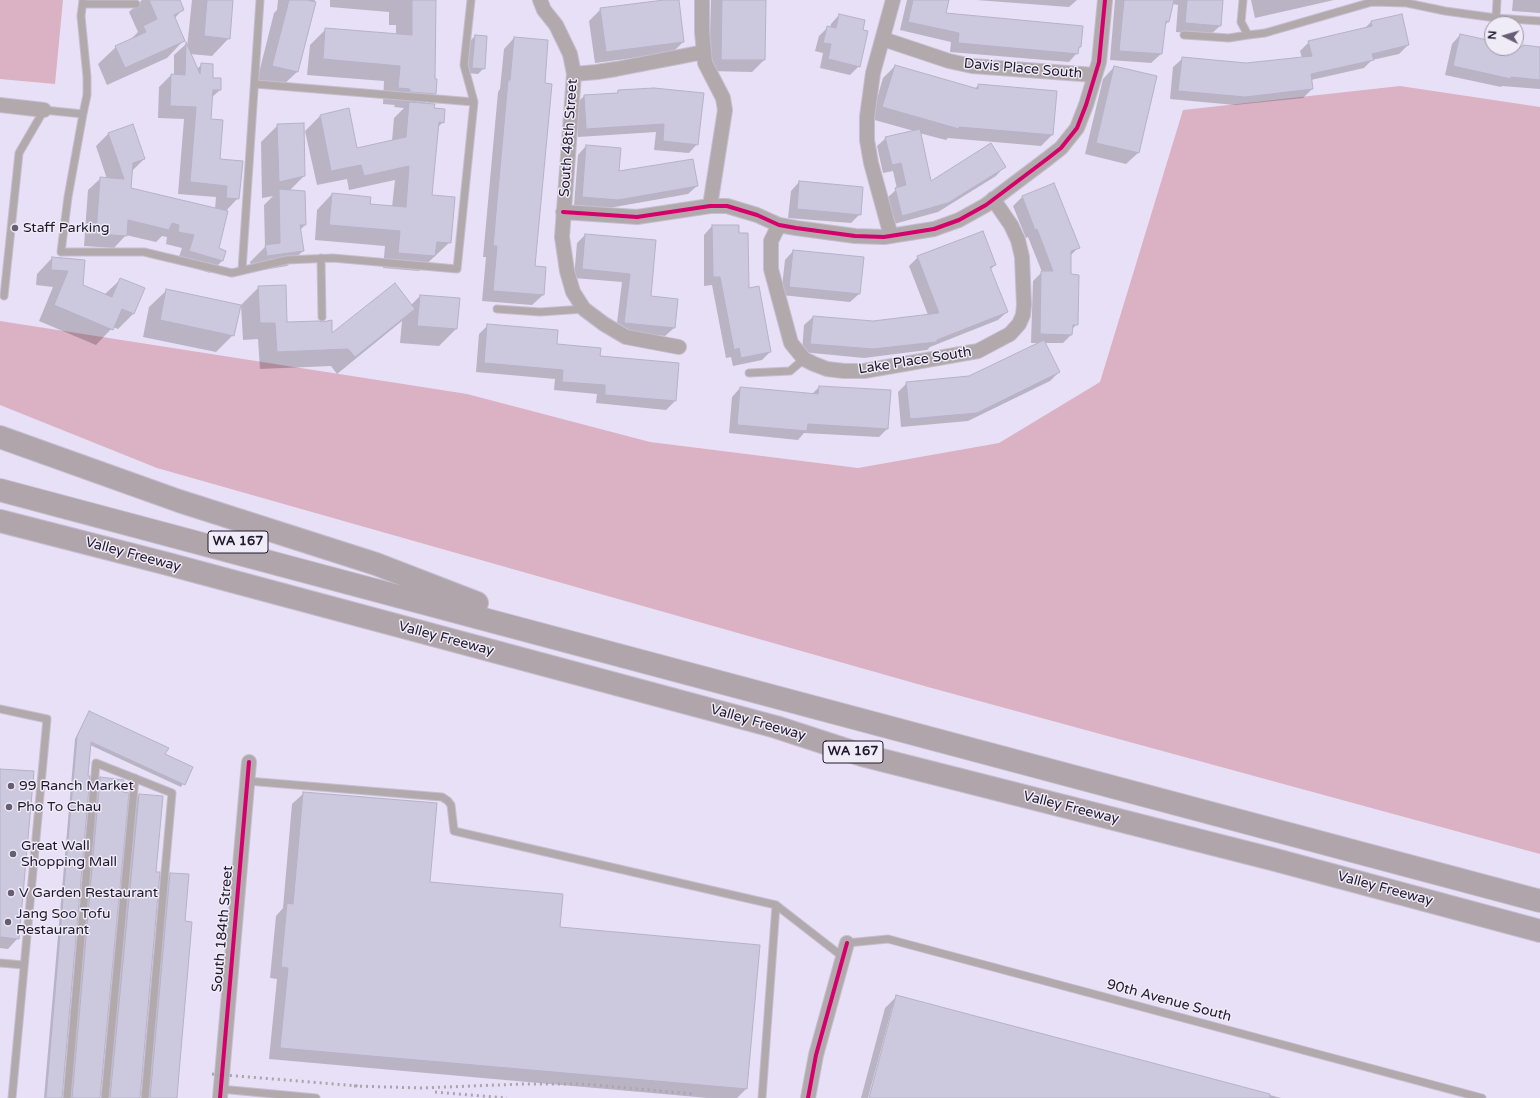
<!DOCTYPE html>
<style>
body{margin:0}
#map{position:relative;width:1540px;height:1098px;overflow:hidden;background:#e8e0f6;font-family:"Varela Round",sans-serif}
canvas{display:block}
.north{position:absolute;left:1484px;top:16px;width:40px;height:40px;box-sizing:border-box;background:#efebf7;border:1px solid #9d97a7;border-radius:50%;rotate:275deg;font-size:11px;font-weight:700;line-height:16px;text-align:center;color:#21182e}
.north::after{content:'';display:block;margin:auto;width:14px;height:18px;background:#675e74;clip-path:polygon(50% 0,100% 100%,50% 72%,0 100%)}
</style>
<div id="map">
<canvas width="1540" height="1098"></canvas>
<div class="north">N</div>
</div>
<script>
const c = document.querySelector('canvas').getContext('2d');
c.lineJoin = 'round';
function fillPath(path, color) { c.fillStyle = color; c.fill(path, 'evenodd'); }
const shape = rows => new Path2D(rows.map(r => 'M' + r).join(''));
function stroke(path, color, width, dash) { c.strokeStyle = color; c.lineWidth = width; c.lineCap = dash ? 'butt' : 'round'; c.setLineDash(dash || []); c.stroke(path); }
function write(font, color, halo, rows, align = 'center') {
  c.font = font + ' "Varela Round",sans-serif'; c.lineWidth = 3; c.setLineDash([]); c.textBaseline = 'middle'; c.strokeStyle = halo; c.fillStyle = color; for (const [text, x, y, turn = 0] of rows) {
    c.save(); c.translate(x, y); c.rotate((+turn || 0) * Math.PI / 180); c.textAlign = isNaN(turn) ? turn : align; if (halo) c.strokeText(text, 0, 0); c.fillText(text, 0, 0); c.restore();
  }
}
fillPath(shape([
 [0,0,63,0,55,84,0,79],
 [1400,86,1540,107,1540,854,928,687,157,468,0,405,0,321,467,394,650,442,858,468,999,443,1100,382,1183,110]
]), '#dbb1c4');
fillPath(shape([
 [142,0,179,0,183,9,174,19,184,40,167,58,107,85,98,64,116,47,129,41,138,32,129,12],
 [192,0,232,0,229,38,212,56,190,54,197,69,202,64,220,90,211,98,210,120,219,160,238,198,225,212,218,249,222,261,210,273,177,263,182,248,166,244,167,237,162,236,156,242,126,235,114,248,84,246,88,190,101,178,107,179,96,146,108,134,144,159,132,171,130,189,215,209,216,197,178,194,184,119,158,118,159,87,171,75,174,75,174,55,186,44,187,48],
 [278,0,315,0,297,72,281,87,257,81,274,13,277,10],
 [325,0,435,0,435,93,424,104,433,109,443,122,437,128,431,196,450,242,419,271,383,268,385,246,315,240,317,210,332,194,369,205,392,207,395,180,349,190,347,179,317,185,305,131,320,116,356,149,392,141,394,118,404,108,394,107,395,105,383,104,384,81,307,75,310,45,326,29,396,35,396,25,389,25,389,12,330,7,330,0],
 [672,0,678,0,683,42,672,53,595,63,589,21,601,9],
 [711,0,765,0,764,60,752,72,709,71],
 [907,0,948,0,945,13,1080,47,1078,49,1077,53,1069,62,950,52,951,42,900,30],
 [976,0,1077,0,1069,7],
 [1115,0,1222,0,1220,26,1210,35,1176,32,1178,5,1173,4,1169,21,1165,25,1161,54,1151,63,1110,60],
 [1251,0,1334,0,1255,18],
 [1513,0,1540,0,1540,13,1512,11],
 [839,15,859,66,850,75,820,68,823,53,815,51,819,36,828,27,830,28,831,24],
 [1372,21,1408,45,1399,54,1372,60,1364,68,1311,80,1312,89,1303,98,1235,105,1170,99,1173,67,1182,59,1246,64,1302,58,1300,51,1309,42,1364,29],
 [1460,35,1492,42,1492,48,1540,48,1540,89,1502,86,1501,87,1445,75,1452,44],
 [475,36,484,68,478,74,467,73,470,41],
 [514,38,534,267,543,295,532,305,482,301,486,257,483,257,498,92,500,89,504,49],
 [895,66,974,89,979,85,1052,135,1041,146,948,138,946,140,919,133,930,182,1004,167,996,176,938,212,894,224,887,198,897,189,893,171,883,173,877,146,886,138,914,131,871,119,883,78],
 [1114,67,1138,153,1126,164,1085,154,1103,79],
 [618,91,697,144,689,153,654,150,656,132,578,137,576,104,584,96,616,94],
 [278,125,304,176,289,191,305,225,300,230,303,251,287,266,252,272,250,262,265,247,264,205,273,196,262,198,261,142],
 [586,146,618,172,697,186,688,194,609,208,574,205,578,155],
 [799,182,860,214,851,223,788,218,791,191],
 [1054,185,1078,248,1070,256,1070,275,1077,324,1071,330,1071,335,1063,343,1044,343,1059,372,1050,381,968,421,901,427,898,392,907,383,970,377,1040,343,1031,343,1033,281,1042,272,1028,237,1026,238,1013,206,1022,197],
 [712,226,748,289,770,352,762,360,733,366,731,357,726,358,712,285,704,286,704,235],
 [585,235,655,241,650,297,674,328,665,336,616,331,622,282,574,278,577,243],
 [793,251,859,294,850,302,781,295,785,260],
 [918,257,995,265,990,270,1007,312,998,320,930,347,927,350,864,358,802,352,804,325,813,317,873,322,928,315,909,266],
 [52,258,84,261,82,285,104,295,121,279,144,289,133,314,118,329,113,327,96,345,39,321,53,287,36,285,37,274],
 [259,287,286,323,331,336,411,305,420,296,458,299,456,329,439,346,400,343,402,321,337,374,331,366,260,369,258,339,243,340,241,305],
 [167,290,233,335,216,352,143,337,149,307],
 [488,325,599,357,675,401,666,410,596,403,597,394,554,390,555,379,476,372,479,334],
 [819,387,887,429,879,437,804,433,798,440,729,433,732,397,740,388,812,394],
 [89,712,164,755,192,767,181,787,90,745,61,1098,44,1098,75,739],
 [0,770,18,938,8,949,0,948],
 [100,778,99,1098,70,1098,98,781],
 [304,793,429,883,559,928,746,1089,737,1098,708,1098,269,1059,277,979,270,978,276,916,283,908,292,804],
 [139,795,155,873,140,1098,108,1098,136,797],
 [170,874,184,922,176,1098,148,1098,168,877],
 [897,996,1281,1098,870,1098,894,1008,892,1008,868,1098,861,1098,885,1008]
]), '#0003');
const building = shape([
 [149,0,180,0,184,10,174,15,185,41,125,68,115,46,146,32,143,26,157,19,149,0],
 [207,0,233,0,230,39,204,36,207,0],
 [289,0,307,0,316,2,298,72,272,66,289,0],
 [412,0,436,0,435,79,437,79,436,94,410,92,410,89,398,88,400,66,323,59,325,28,412,35,412,0],
 [664,0,679,0,684,42,606,52,600,8,664,0],
 [722,0,766,0,765,60,721,60,722,0],
 [913,0,949,0,946,13,1083,26,1081,47,1079,47,1078,54,958,43,959,33,908,22,913,0],
 [1124,0,1174,0,1169,22,1166,21,1162,54,1119,51,1124,0],
 [1187,0,1223,0,1221,26,1185,23,1187,0],
 [839,14,865,20,863,30,868,31,860,67,828,59,831,44,823,43,827,26,836,28,839,14],
 [1402,14,1409,45,1372,54,1374,60,1311,74,1313,89,1245,97,1178,91,1182,57,1246,63,1312,56,1308,41,1372,26,1371,21,1402,14],
 [1460,34,1492,41,1492,48,1516,48,1516,46,1522,47,1523,45,1540,47,1540,80,1511,77,1511,79,1453,66,1460,34],
 [475,35,487,36,485,69,472,68,475,35],
 [514,37,548,40,545,83,552,84,535,266,546,267,544,295,493,291,497,246,493,246,508,80,510,80,514,37],
 [186,42,200,74,201,63,213,64,213,78,221,78,221,90,213,90,211,119,223,120,220,159,243,161,239,199,226,198,227,186,190,182,196,107,170,106,171,74,185,75,186,42],
 [895,65,978,89,978,84,1057,91,1053,135,959,127,959,129,882,107,895,65],
 [1114,66,1157,76,1139,153,1096,143,1114,66],
 [654,88,704,93,698,145,663,141,664,124,586,129,584,95,618,93,618,90,654,88],
 [409,102,435,104,434,108,445,109,444,123,439,122,432,195,455,197,451,243,437,242,435,256,398,253,400,231,329,225,332,193,371,197,370,204,406,207,409,166,364,176,361,165,331,171,320,115,349,108,357,148,406,137,409,102],
 [304,123,305,176,279,182,277,124,304,123],
 [133,124,145,159,133,163,131,188,228,211,219,248,226,251,223,261,189,251,194,235,178,232,179,225,172,223,169,230,128,220,127,236,96,234,100,177,124,179,108,133,133,124],
 [920,129,931,181,991,143,1006,167,948,203,902,216,895,188,906,185,901,163,892,165,885,137,920,129],
 [586,145,621,148,619,171,693,159,698,186,618,200,582,197,586,145],
 [799,181,863,187,861,215,797,209,799,181],
 [1054,183,1080,248,1071,251,1071,274,1079,275,1078,325,1073,325,1072,335,1040,334,1041,271,1053,271,1037,229,1035,230,1022,196,1054,183],
 [279,189,305,191,306,225,300,225,304,251,267,256,265,245,280,243,279,189],
 [712,225,739,225,739,233,748,233,749,288,759,286,771,352,741,358,739,348,734,350,720,277,713,277,712,225],
 [983,231,996,265,990,267,1008,312,937,340,937,342,873,349,810,344,813,316,873,321,939,313,917,256,983,231],
 [585,234,656,240,651,296,678,299,675,328,624,323,630,274,582,269,585,234],
 [793,250,864,257,860,294,789,287,793,250],
 [52,257,85,260,83,285,112,297,120,278,145,288,134,314,122,309,113,330,54,305,68,271,51,270,52,257],
 [395,283,415,309,355,357,348,349,277,352,275,323,260,323,258,286,286,285,287,322,319,321,322,322,332,320,332,333,395,283],
 [166,289,241,305,234,336,160,320,166,289],
 [420,295,460,298,457,329,417,326,420,295],
 [487,324,558,330,557,344,601,348,600,356,679,363,676,401,605,395,605,385,562,382,563,370,484,363,487,324],
 [1044,340,1060,372,977,413,910,419,906,382,969,376,1044,340],
 [819,386,891,390,888,429,808,424,807,431,737,425,740,387,818,394,819,386],
 [89,711,169,748,165,754,193,767,185,785,91,742,88,776,90,776,62,1098,46,1098,77,736,89,711],
 [0,769,34,771,19,939,0,937,0,769],
 [100,777,124,780,123,792,129,793,100,1098,72,1098,100,777],
 [303,792,437,803,430,882,563,894,560,927,760,945,747,1089,280,1048,288,968,281,967,287,903,293,904,303,792],
 [139,794,163,796,156,872,160,872,140,1098,110,1098,139,794],
 [170,873,189,874,185,921,192,922,179,1073,177,1098,150,1098,170,873],
 [896,995,1270,1094,1270,1098,869,1098,896,995]
]);
fillPath(building, '#ccc8de');
stroke(building, '#b5b2c7', 1);
const lane = shape([
 [1243,0,1241,22,1248,35,1265,33,1372,2,1407,3,1445,11,1496,18,1540,21],
 [83,4,136,4],
 [1496,18,1497,0],
 [1184,35,1229,38,1248,35],
 [255,84,474,102],
 [83,114,68,197,61,252,144,252,232,273,287,260,333,258,457,269,474,102,464,65,471,0],
 [321,258,322,317],
 [242,270,260,0],
 [4,296,19,153,44,110,83,114,87,95,87,77,81,16,83,0],
 [497,309,540,312,584,309],
 [749,373,790,371,804,359],
 [0,709,47,719,12,1098],
 [247,781,442,797,448,801,451,805,454,831,776,905,762,1098],
 [776,905,843,957],
 [847,943,888,939,1482,1098],
 [0,963,24,965],
 [220,1089,316,1098],
 [67,1098,96,763,172,793,145,1098],
 [105,1098,135,778]
]);
const street = shape([
 [540,0,544,10,556,25,570,54,574,74,562,237,567,271,573,292,584,309,604,324,626,337,679,347],
 [702,0,702,32,705,63,723,98,725,110,710,206],
 [883,39,949,61,972,66,1095,75],
 [574,74,597,72,616,69,704,52],
 [0,105,44,110],
 [563,212,637,217,710,206,727,206,757,215,779,225,796,228,855,236,884,237,934,229,959,220,986,205,1047,159,1061,148,1077,128,1086,105,1099,62,1105,0],
 [779,225,771,241,771,269,791,343,804,359,814,364,827,369,844,371,864,371,978,351,1010,334,1019,324,1023,315,1024,305,1022,257,1018,240,1011,225,993,199],
 [891,236,871,163,867,140,867,117,873,73,893,0],
 [220,1098,249,762],
 [808,1098,816,1055,847,943]
]);
const highway = shape([
 [0,437,179,501,376,564,477,603],
 [0,490,1540,901],
 [0,521,168,564,776,727,862,755,1272,859,1540,931]
]);
stroke(lane, '#c5bed0', 9);
stroke(street, '#c5bed0', 16);
stroke(highway, '#c5bed0', 24);
stroke(lane, '#b1a9ab', 7);
stroke(street, '#b1a9ab', 14);
stroke(highway, '#b0a5aa', 22);
stroke(shape([
 [212,1074,359,1086],
 [354,1086,422,1088,522,1084,585,1084,693,1094],
 [435,1092,507,1098]
]), '#aba4ac', 3, [2, 4]);
stroke(shape([
 [563,212,637,217,710,206,727,206,757,215,779,225,796,228,855,236,884,237,934,229,959,220,986,205,1047,159,1061,148,1077,128,1086,105,1099,62,1105,0],
 [220,1098,249,762],
 [808,1098,816,1055,847,943]
]), '#d6006c', 4);
for (const [x, y, r, color] of [
 [15,228,4,"#675e74"],
 [11,786,4,"#675e74"],
 [9,807,4,"#675e74"],
 [13,854,4,"#675e74"],
 [11,893,4,"#675e74"],
 [8,922,4,"#675e74"]
]) { const dot = new Path2D(); dot.arc(x, y, r, 0, 2 * Math.PI); c.fillStyle = color; c.fill(dot); stroke(dot, '#efebf7', 1.5); }
for (const [x, y, w] of [
 [238,542,60],
 [853,752,60]
]) { const box = new Path2D(); box.roundRect(x - w / 2, y - 11, w, 22, 3); c.fillStyle = '#efebf7'; c.fill(box); stroke(box, '#21182e', 1); }
write('bold 13px', '#21182e', null, [
 ["WA 167",238,542],
 ["WA 167",853,752]
]);
write('14px', '#21182e', '#efebf7', [
 ["Davis Place South",1023,69,5],
 ["South 48th Street",569,138,-86],
 ["Lake Place South",915,361,-9],
 ["Valley Freeway",133,555,15],
 ["Valley Freeway",446,639,15],
 ["Valley Freeway",758,723,16],
 ["Valley Freeway",1071,808,14],
 ["Valley Freeway",1385,889,15],
 ["South 184th Street",223,929,-85],
 ["90th Avenue South",1169,1001,15]
]);
write('14px', '#21182e', '#efebf7', [
 ["Staff Parking",23,228],
 ["99 Ranch Market",19,786],
 ["Pho To Chau",17,807],
 ["Great Wall",21,846],
 ["Shopping Mall",21,862],
 ["V Garden Restaurant",19,893],
 ["Jang Soo Tofu",16,914],
 ["Restaurant",16,930]
], 'left');
</script>
